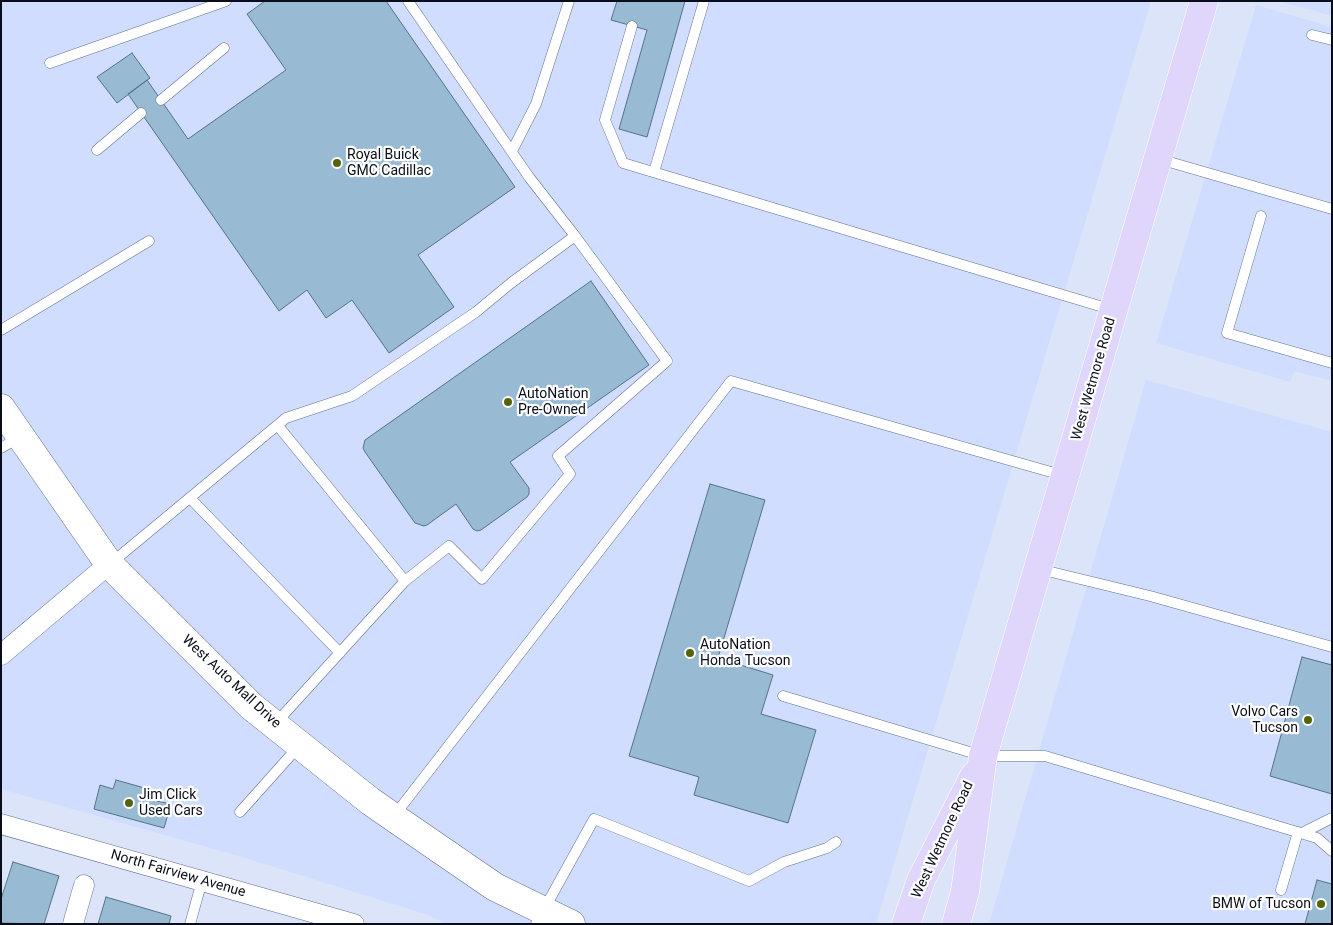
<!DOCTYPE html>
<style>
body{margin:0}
#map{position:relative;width:1333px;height:925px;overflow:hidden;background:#dce4f9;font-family:Roboto,sans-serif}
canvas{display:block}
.frame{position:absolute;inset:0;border:2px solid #090d19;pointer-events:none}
</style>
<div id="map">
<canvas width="1333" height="925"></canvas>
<div class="frame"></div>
</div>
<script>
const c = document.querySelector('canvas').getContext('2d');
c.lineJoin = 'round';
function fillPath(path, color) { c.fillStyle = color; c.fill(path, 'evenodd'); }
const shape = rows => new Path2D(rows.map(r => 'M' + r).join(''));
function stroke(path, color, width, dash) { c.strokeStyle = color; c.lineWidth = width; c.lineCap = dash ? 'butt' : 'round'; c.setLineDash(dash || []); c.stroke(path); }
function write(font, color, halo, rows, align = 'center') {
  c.font = font + ' Roboto,sans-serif'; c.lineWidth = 4.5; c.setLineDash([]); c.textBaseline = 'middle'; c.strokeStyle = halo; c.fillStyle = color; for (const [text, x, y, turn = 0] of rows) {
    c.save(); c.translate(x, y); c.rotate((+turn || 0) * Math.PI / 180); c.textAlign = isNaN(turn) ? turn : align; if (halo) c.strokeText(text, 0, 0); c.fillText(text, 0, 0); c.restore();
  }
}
fillPath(shape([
 [1,1,1151,1,876,924,446,924,428,915,239,856,1,789],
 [1279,1,1332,1,1332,16],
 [1256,5,1332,27,1332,381,1294,371,1290,382,1156,343],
 [1146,380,1332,432,1332,924,989,924]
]), '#d0ddfe');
const building = shape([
 [265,1,386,1,515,187,418,255,454,307,389,353,352,300,326,318,307,290,279,311,128,94,147,80,188,139,286,70,247,14,265,1],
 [617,1,685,1,647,137,619,129,647,30,611,20,617,1],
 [132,53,150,78,117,103,97,77,132,53],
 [591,281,649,365,510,462,529,488,529,494,527,497,481,530,477,531,473,529,456,504,427,525,424,526,415,523,365,452,363,448,365,440,591,281],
 [710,484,765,500,718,658,773,675,761,714,816,730,788,823,694,795,699,777,629,756,710,484],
 [1302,657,1332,665,1332,794,1270,776,1302,657],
 [116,780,159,792,157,801,171,804,164,828,94,809,100,785,113,789,116,780],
 [13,862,59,876,44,924,1,923,1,899,13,862],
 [1317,880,1332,884,1332,924,1305,924,1317,880],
 [106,897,171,916,169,924,98,924,106,897]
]);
fillPath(building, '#98bad2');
stroke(building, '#54748a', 1);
const lane = shape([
 [632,26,605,120,623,163,1113,310],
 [1312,35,1332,40],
 [50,63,226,1],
 [161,100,224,48],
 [97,150,141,113],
 [512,151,536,104,569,1],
 [1159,159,1332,209],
 [654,172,704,1],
 [1261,216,1227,333,1332,363],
 [1,330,149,241],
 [1,448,20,437],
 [190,498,340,653],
 [110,564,286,418,352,396,476,312,511,283,575,236,529,177,408,1],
 [1039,569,1150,596,1332,647],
 [405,581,449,546,482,579,570,474,558,456,667,361,575,236],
 [783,696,983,756,1045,756,1317,838,1332,851],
 [275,724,405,581,278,426],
 [240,812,299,746],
 [394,816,731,381,1065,476],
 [1302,833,1332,818],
 [1281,890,1298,832],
 [190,924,202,881],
 [536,924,594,819,749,881,784,862,827,848,836,842]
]);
const street = shape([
 [1,655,109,564],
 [1,824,354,924],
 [73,924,84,885]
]);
const secondary = shape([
 [1,408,109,564,251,706,370,801,393,817,495,887,571,924]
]);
const primary = shape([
 [906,924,921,880,974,776],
 [956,924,965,892,983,756,1204,1]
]);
stroke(lane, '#667190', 11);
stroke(street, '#667190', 21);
stroke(secondary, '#667190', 29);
stroke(primary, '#fff', 29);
stroke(lane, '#fff', 10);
stroke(street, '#fff', 20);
stroke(secondary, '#fff', 28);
stroke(primary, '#e0d6fb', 28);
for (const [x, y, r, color] of [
 [337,163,5,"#556409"],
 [508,402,5,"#556409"],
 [690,653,5,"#556409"],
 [1308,720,5,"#556409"],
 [129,803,5,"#556409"],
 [1321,904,5,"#556409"]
]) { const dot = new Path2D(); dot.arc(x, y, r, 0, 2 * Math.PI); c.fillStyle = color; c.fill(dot); stroke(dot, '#fff', 2); }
write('14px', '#090d19', '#fff', [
 ["Royal Buick",347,155],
 ["GMC Cadillac",347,171],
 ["AutoNation",518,394],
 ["Pre-Owned",518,410],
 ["AutoNation",700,645],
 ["Honda Tucson",700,661],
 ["Volvo Cars",1298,712,"right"],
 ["Tucson",1298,728,"right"],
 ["Jim Click",139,795],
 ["Used Cars",139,811],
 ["BMW of Tucson",1311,904,"right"]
], 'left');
write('14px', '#090d19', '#fff', [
 ["West Wetmore Road",1094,379,-74],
 ["West Auto Mall Drive",231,682,43],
 ["West Wetmore Road",943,840,-65],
 ["North Fairview Avenue",178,874,16]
]);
</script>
